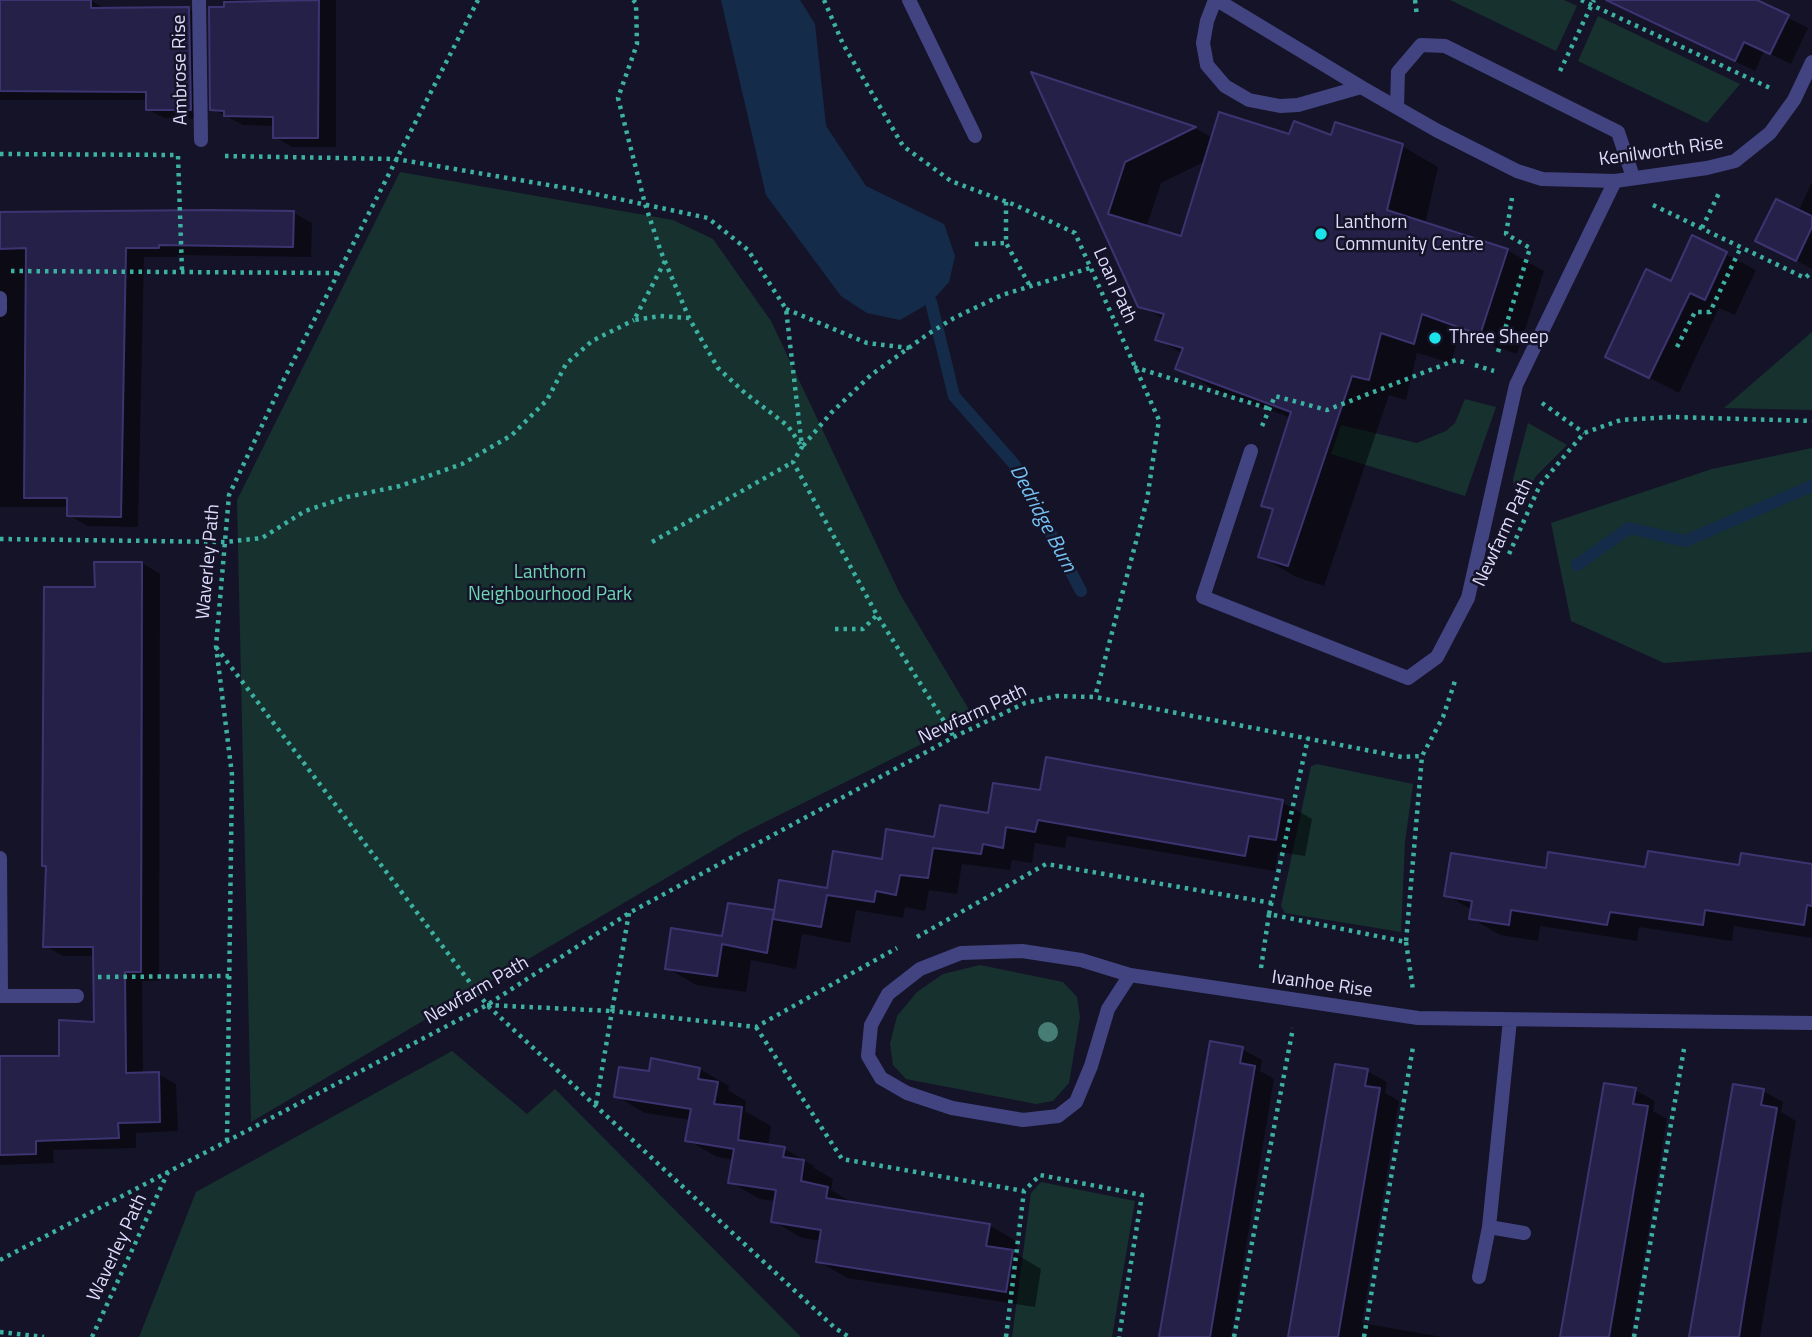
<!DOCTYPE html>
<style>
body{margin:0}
canvas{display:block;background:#151328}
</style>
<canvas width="1812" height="1337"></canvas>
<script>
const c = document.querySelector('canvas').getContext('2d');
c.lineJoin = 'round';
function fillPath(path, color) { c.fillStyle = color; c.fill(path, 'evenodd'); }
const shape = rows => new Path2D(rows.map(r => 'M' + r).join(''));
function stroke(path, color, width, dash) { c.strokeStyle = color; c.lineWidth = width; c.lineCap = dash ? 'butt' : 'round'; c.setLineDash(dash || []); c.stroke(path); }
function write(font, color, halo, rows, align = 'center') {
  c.font = font + ' "Titillium Web",sans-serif'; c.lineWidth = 5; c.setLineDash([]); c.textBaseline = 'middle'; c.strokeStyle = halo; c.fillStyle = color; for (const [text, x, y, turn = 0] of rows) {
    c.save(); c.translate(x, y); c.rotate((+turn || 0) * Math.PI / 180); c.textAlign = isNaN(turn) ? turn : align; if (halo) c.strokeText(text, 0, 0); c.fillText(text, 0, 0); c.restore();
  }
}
fillPath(shape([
 [1450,0,1564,0,1577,6,1556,51],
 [1598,16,1740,84,1707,123,1578,61],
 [400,172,673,220,713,239,771,321,900,594,974,718,741,834,251,1122,237,500],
 [1812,332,1812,410,1724,408],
 [1465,399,1496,407,1465,496,1331,454,1341,425,1417,443,1446,431,1455,423],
 [1528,423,1567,445,1536,476,1522,501,1516,502,1513,479],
 [1812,448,1812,652,1664,663,1571,621,1551,523,1712,469],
 [1317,764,1413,784,1405,842,1401,932,1285,913,1281,906,1311,766],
 [980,965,1063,982,1077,997,1080,1017,1069,1083,1053,1101,1036,1104,906,1079,893,1065,890,1044,897,1016,917,992,943,974],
 [452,1051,527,1114,555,1089,801,1337,139,1337,196,1192],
 [1041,1182,1135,1201,1112,1337,1012,1337,1031,1193]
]), '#16312e');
fillPath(shape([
 [721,0,800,0,815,24,826,126,866,186,944,224,955,256,949,282,931,302,900,320,867,313,841,296,766,195]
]), '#142c4a');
fillPath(shape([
 [0,0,90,0,106,9,189,9,205,18,207,119,164,118,147,109,147,100,0,100],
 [225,0,336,0,336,147,292,147,275,137,275,126,243,125,212,109],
 [1606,0,1753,0,1808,28,1791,64,1764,51,1755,71],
 [1034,75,1195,128,1213,138,1332,137,1402,146,1438,167,1425,224,1507,250,1544,271,1517,354,1459,334,1451,363,1417,353,1406,400,1389,395,1324,586,1296,577,1260,556,1274,511,1263,505,1291,418,1214,389,1177,368,1183,354,1157,339,1164,319,1139,305],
 [1206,161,1182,239,1146,228,1161,183],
 [1812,182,1812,269,1758,240,1798,212],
 [294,213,312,223,311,257,177,255,177,257,144,257,138,527,87,526,69,515,69,507,0,507,0,214],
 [1693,237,1756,270,1735,315,1719,308,1679,393,1607,356,1672,283],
 [142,563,160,574,159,981,142,981,143,1074,158,1074,176,1084,178,1131,136,1133,136,1148,53,1150,54,1163,0,1165,0,1058,61,1057,96,1024,95,956,63,956,45,946,47,867,44,865,96,589],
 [1042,792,1282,802,1312,819,1305,856,1278,852,1275,871,1067,836,1065,848,1035,843,1032,863,1012,860,1010,870,962,864,957,894,929,890,925,911,905,907,903,918,856,910,850,943,802,934,796,969,751,960,746,992,696,985,667,968,774,912,776,913,829,890,883,861],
 [1812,866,1812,938,1734,926,1732,941,1639,927,1637,941,1540,926,1538,941,1500,935,1471,918,1472,910,1446,895,1547,870],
 [1242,1049,1262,1060,1260,1071,1274,1079,1231,1337,1162,1337],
 [700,1069,729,1086,728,1090,746,1101,745,1111,771,1126,768,1146,785,1149,814,1166,814,1168,833,1179,831,1190,855,1204,989,1225,1018,1242,1016,1254,1041,1269,1035,1307,847,1278,818,1261,821,1241,802,1238,773,1221,776,1201,760,1199,730,1182,734,1160,717,1157,687,1140,691,1120,645,1113,616,1096,650,1073],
 [1367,1071,1387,1082,1385,1093,1399,1101,1362,1323,1442,1337,1291,1337],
 [1635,1090,1655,1101,1653,1111,1667,1119,1631,1337,1561,1337],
 [1763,1091,1783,1102,1781,1112,1796,1121,1760,1337,1691,1337]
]), '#0007');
stroke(shape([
 [931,302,954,396,1014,464,1081,591],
 [1577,565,1629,528,1685,541,1812,486]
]), '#142c4a', 12);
const building = shape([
 [0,0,91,0,91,8,189,7,191,110,146,110,146,92,0,91,0,0],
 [319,0,318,138,273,138,273,117,224,116,224,111,210,110,209,7,224,7,224,2,319,0],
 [1606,0,1757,0,1789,15,1770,54,1744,42,1735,61,1606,0],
 [1031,72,1196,127,1125,162,1108,214,1181,236,1219,112,1289,134,1294,121,1331,135,1335,122,1403,144,1387,210,1508,249,1480,335,1422,314,1414,344,1381,333,1369,380,1352,376,1288,566,1258,557,1273,509,1261,506,1291,412,1175,369,1183,348,1155,340,1164,314,1138,307,1031,72],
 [1776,199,1812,216,1812,227,1796,261,1755,241,1776,199],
 [209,210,294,211,293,247,159,245,159,248,126,248,121,517,67,516,67,498,24,498,26,248,0,249,0,212,209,210],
 [1692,235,1727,252,1705,300,1690,293,1649,378,1605,357,1646,269,1671,281,1692,235],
 [94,562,142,562,141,972,125,972,126,1073,159,1072,160,1122,118,1123,119,1138,36,1141,36,1154,0,1155,0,1056,59,1056,59,1020,94,1022,93,947,43,947,46,866,42,866,44,587,95,587,94,562],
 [1046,757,1283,800,1276,840,1249,836,1245,856,1038,820,1035,832,1006,827,1003,848,983,844,981,854,933,848,928,878,900,875,896,895,876,891,874,902,827,895,821,927,773,919,779,880,827,888,833,851,882,859,886,829,934,837,940,805,988,813,993,783,1040,790,1046,757],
 [1648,851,1739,865,1741,853,1812,864,1812,906,1807,905,1804,925,1705,910,1703,925,1610,912,1607,925,1511,910,1509,925,1469,919,1472,901,1444,896,1451,853,1546,868,1548,852,1645,867,1648,851],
 [728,903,774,910,767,953,722,944,717,976,665,969,671,928,722,936,728,903],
 [1210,1041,1243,1047,1240,1063,1255,1066,1210,1337,1159,1337,1210,1041],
 [651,1058,700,1068,698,1079,718,1082,714,1104,742,1107,738,1140,785,1147,783,1157,804,1160,801,1181,828,1187,826,1198,990,1224,986,1246,1013,1250,1006,1292,816,1262,821,1230,771,1222,776,1190,728,1183,734,1149,685,1141,691,1109,614,1097,619,1067,649,1071,651,1058],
 [1335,1064,1368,1069,1365,1086,1380,1088,1338,1337,1288,1337,1335,1064],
 [1604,1083,1636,1088,1633,1104,1648,1106,1609,1337,1560,1337,1604,1083],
 [1733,1084,1764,1089,1761,1105,1777,1108,1745,1298,1739,1337,1689,1337,1733,1084]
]);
fillPath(building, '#252047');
stroke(building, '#3c3471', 2);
stroke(shape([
 [633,0,636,3,637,44,618,98,645,204,661,252,689,318,718,368,745,393,788,426,802,447,831,413,871,375,928,334,954,318,1002,295,1090,268],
 [824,0,843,44,903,146,951,181,1015,205,1075,233,1159,420,1147,500,1095,697],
 [1415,0,1417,16],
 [1581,0,1770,88],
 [1560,71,1594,0],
 [0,154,178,155],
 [178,156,182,271],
 [225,156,396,159,572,189,708,218,748,250,786,309,802,447,793,462,877,615,954,737],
 [1006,202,1006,243,1030,286],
 [1653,205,1805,278,1812,272],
 [1702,228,1719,193],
 [975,244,1006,243],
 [665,261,634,320,660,316,689,318],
 [11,271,337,273],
 [786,309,867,343,909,348],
 [1677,347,1695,312,1710,312,1741,247],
 [1498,352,1530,248,1506,234,1512,198],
 [1475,365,1494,371],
 [1134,367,1270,409],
 [1542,403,1584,433],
 [1262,426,1275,396,1327,410,1456,360,1467,363],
 [0,539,225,542,262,538,305,511,347,497,400,486,462,464,512,435,547,400,566,364,592,341,634,320],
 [652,542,793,462],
 [1509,554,1540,485,1584,433,1621,420,1673,417,1812,421],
 [835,629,863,629,877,615],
 [216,647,487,1005,835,1328,849,1337],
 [1269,914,1308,738],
 [917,937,1046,864,1272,903],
 [1406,942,1413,990],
 [1261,968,1269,914,1406,942,1422,756,1443,717,1455,681],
 [98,977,230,976],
 [487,1005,612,1011,629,913],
 [756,1027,842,1159,1024,1191,1040,1175,1142,1195,1119,1337],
 [596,1104,612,1011,756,1027,897,948],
 [227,1141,232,775,216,646,229,495,284,379,478,0],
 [0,1260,487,1005,629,913,954,737,1025,703,1057,696,1095,697,1402,757,1422,756],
 [0,1332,44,1337],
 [92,1337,168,1172],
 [1006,1337,1024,1191],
 [1234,1337,1293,1028],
 [1364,1337,1413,1047],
 [1634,1337,1684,1049]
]), '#3cb0a1', 4.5, [3.5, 5]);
stroke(shape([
 [909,0,975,136],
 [1397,107,1398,72,1421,45,1445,46,1618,132,1633,177],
 [1251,451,1203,597,1408,678,1437,657,1468,598,1516,385,1615,181]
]), '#424482', 14);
stroke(shape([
 [199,0,201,140],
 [1215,0,1207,21,1203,43,1207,65,1225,86,1249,100,1280,106,1298,105,1361,87,1436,130,1517,171,1542,179,1615,181,1707,168,1735,161,1770,133,1794,100,1812,62],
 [1217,0,1361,87],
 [0,310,0,298],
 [0,858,1,996,77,996],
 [1130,975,1108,1009,1091,1066,1076,1102,1058,1116,1023,1120,952,1108,907,1093,881,1078,868,1056,871,1025,888,994,920,969,961,953,1022,951,1081,960,1130,975,1418,1018,1812,1023],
 [1489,1227,1524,1233],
 [1479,1277,1489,1227,1510,1020]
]), '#424482', 14);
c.fillStyle = '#467e76';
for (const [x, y] of [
 [1048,1032]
]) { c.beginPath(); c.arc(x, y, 10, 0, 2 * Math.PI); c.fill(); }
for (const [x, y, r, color] of [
 [1321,234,7,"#1ae4ea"],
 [1435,338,7,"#1ae4ea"]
]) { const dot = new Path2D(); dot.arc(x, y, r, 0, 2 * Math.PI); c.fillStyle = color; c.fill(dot); stroke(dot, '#151328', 2.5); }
write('19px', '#dedcfc', '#151328', [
 ["Ambrose Rise",181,70,-91],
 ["Kenilworth Rise",1661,152,-8],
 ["Loan Path",1114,286,66],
 ["Newfarm Path",1504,533,-65],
 ["Waverley Path",209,562,-85],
 ["Newfarm Path",973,715,-25],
 ["Ivanhoe Rise",1322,985,8],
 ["Newfarm Path",477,991,-30],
 ["Waverley Path",118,1248,-65]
]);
write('19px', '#dedcfc', '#151328', [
 ["Lanthorn",1335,223],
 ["Community Centre",1335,245],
 ["Three Sheep",1449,338]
], 'left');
write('19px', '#6ed6b5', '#151328', [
 ["Lanthorn",550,573],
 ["Neighbourhood Park",550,595]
]);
write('italic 21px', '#74c1f2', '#151328', [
 ["Dedridge Burn",1042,519,62]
]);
</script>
